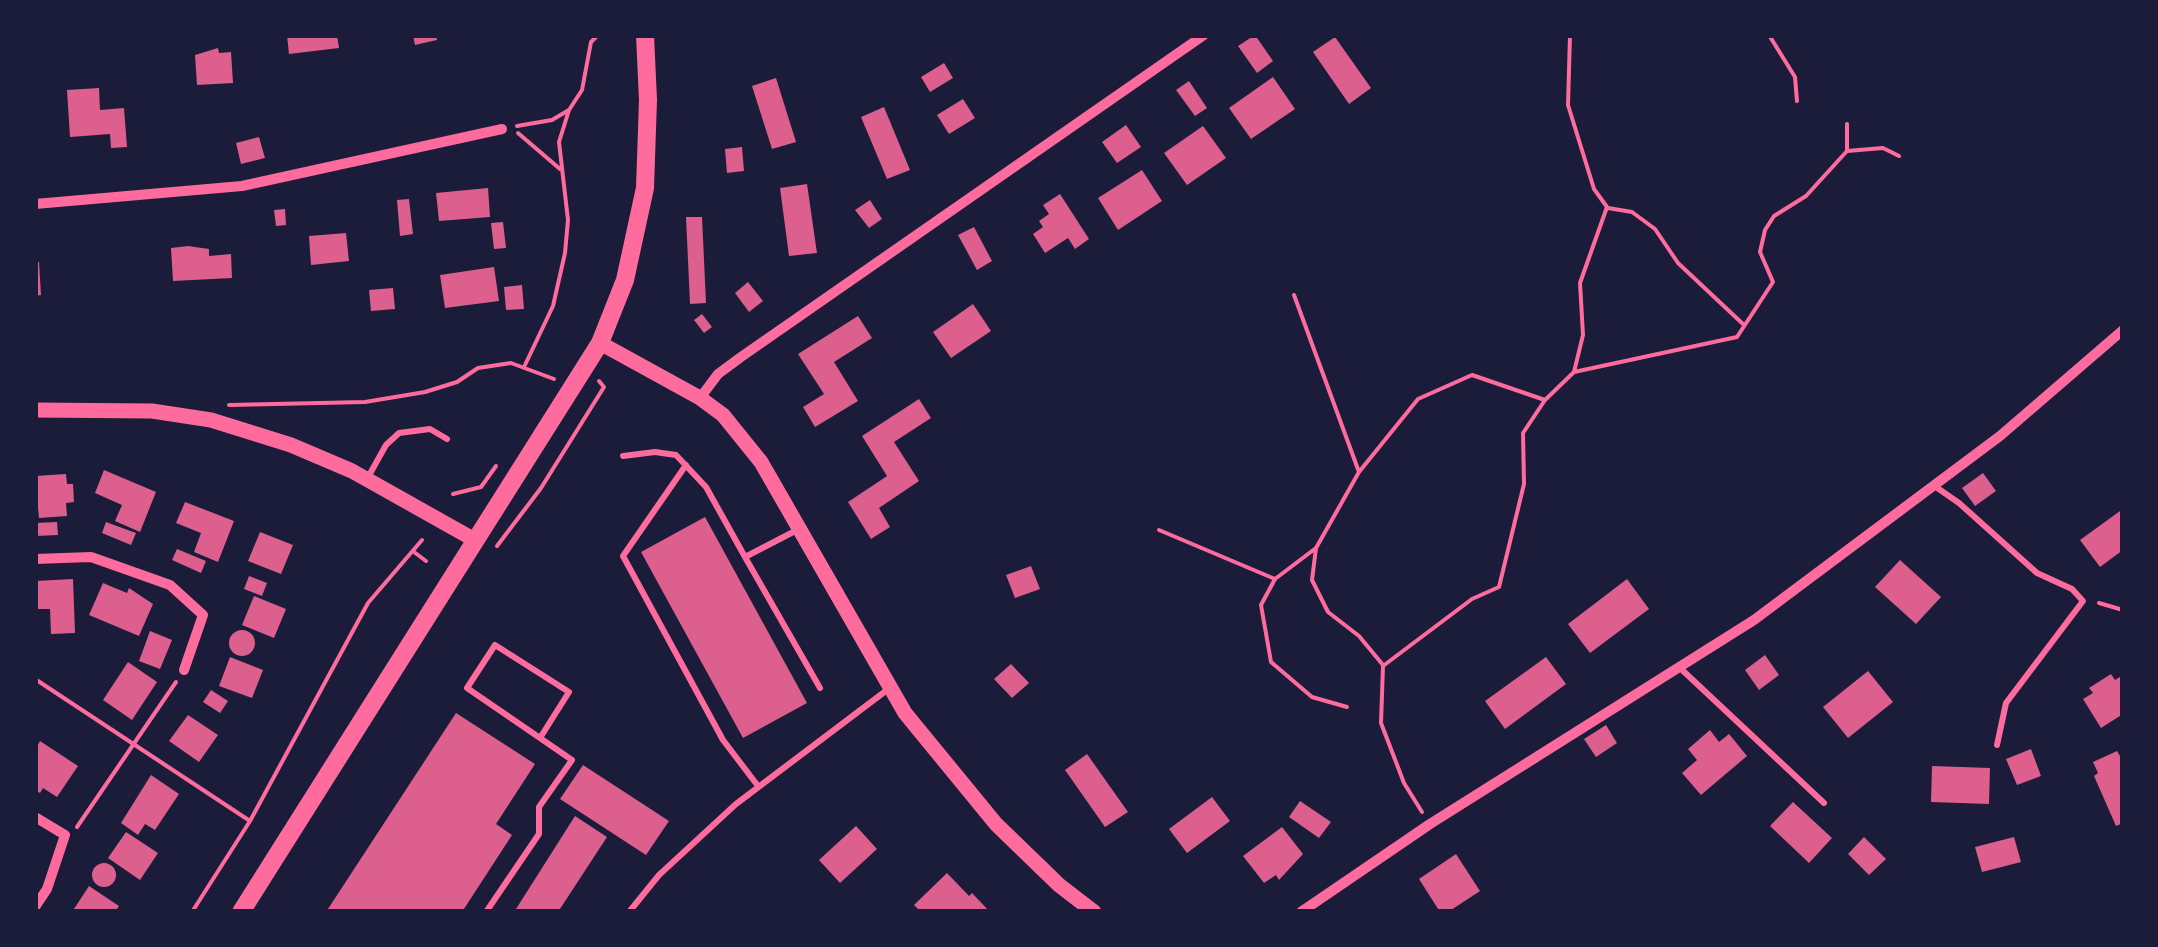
<!DOCTYPE html>
<style>
body{margin:0}
#map{position:relative;width:2158px;height:947px;overflow:hidden;background:#1b1b3a;font-family:Signika,sans-serif}
canvas{display:block}
.frame{position:absolute;inset:0;border:38px solid #1b1b3a;pointer-events:none}
</style>
<div id="map">
<canvas width="2158" height="947"></canvas>
<div class="frame"></div>
</div>
<script>
const c = document.querySelector('canvas').getContext('2d');
c.lineJoin = 'round';
function fillPath(path, color) { c.fillStyle = color; c.fill(path, 'evenodd'); }
const shape = rows => new Path2D(rows.map(r => 'M' + r).join(''));
function stroke(path, color, width, dash) { c.strokeStyle = color; c.lineWidth = width; c.lineCap = dash ? 'butt' : 'round'; c.setLineDash(dash || []); c.stroke(path); }
fillPath(shape([
 [287,35,337,35,339,48,289,54],
 [413,35,436,35,437,40,415,45],
 [1255,35,1273,61,1257,73,1238,46],
 [1335,37,1371,88,1349,104,1313,52],
 [218,48,219,53,231,52,233,83,197,85,195,55],
 [944,63,953,78,930,92,921,77],
 [1273,77,1295,109,1251,139,1229,108],
 [776,78,796,142,772,149,752,86],
 [1189,81,1207,108,1195,116,1176,90],
 [99,88,100,110,124,108,127,147,111,148,110,134,70,137,67,90],
 [963,99,975,118,949,134,937,115],
 [884,107,910,170,887,179,861,117],
 [1126,125,1141,147,1117,163,1102,142],
 [1203,126,1226,158,1187,185,1164,153],
 [259,137,265,158,241,164,236,143],
 [742,147,744,171,727,173,725,149],
 [1142,170,1162,201,1118,230,1098,198],
 [807,184,817,253,789,256,780,188],
 [488,188,490,217,439,221,436,193],
 [1060,194,1089,239,1075,249,1068,238,1045,253,1033,234,1043,227,1039,221,1049,214,1043,205],
 [409,199,413,234,400,236,397,200],
 [870,200,882,219,869,228,855,210],
 [285,209,286,225,276,226,274,210],
 [686,217,702,217,706,303,690,304],
 [503,222,506,248,494,249,491,223],
 [974,227,992,261,977,270,958,235],
 [346,233,349,261,311,265,309,236],
 [188,246,209,249,209,256,231,254,232,278,173,281,171,248],
 [35,262,39,262,41,295,35,296],
 [494,267,499,301,445,308,440,275],
 [748,282,763,301,749,312,735,293],
 [522,285,524,309,506,310,504,287],
 [393,288,395,309,371,311,369,290],
 [973,304,991,331,951,358,933,332],
 [702,314,712,327,704,333,694,320],
 [858,316,872,338,834,362,858,401,815,427,803,407,824,394,798,354],
 [919,399,931,418,894,442,919,481,879,508,890,527,871,539,848,502,887,476,862,436],
 [104,470,156,492,140,532,115,521,122,505,95,493],
 [1983,473,1996,491,1975,506,1962,488],
 [66,474,67,484,73,484,74,502,66,503,67,516,39,518,35,476],
 [185,502,234,521,218,562,194,552,201,533,176,523],
 [2120,511,2123,550,2100,567,2080,540],
 [705,517,807,703,743,738,641,552],
 [57,522,58,535,35,536,35,523],
 [106,522,136,533,131,545,102,533],
 [260,532,293,545,281,574,248,561],
 [177,549,206,561,201,573,172,560],
 [1900,560,1941,597,1916,624,1875,587],
 [1031,566,1040,589,1015,598,1006,575],
 [249,576,267,583,262,596,244,589],
 [73,579,75,633,51,634,50,609,35,609,35,581],
 [1627,579,1649,609,1590,653,1568,624],
 [103,583,127,593,129,588,153,604,139,636,89,615],
 [254,596,286,609,274,638,242,625],
 '229 643a13 13 0 1 1 26 0a13 13 0 1 1-26 0Z',
 [150,631,172,640,160,669,139,661],
 [1765,655,1779,675,1759,690,1745,670],
 [230,657,263,670,252,698,219,686],
 [1546,657,1566,684,1505,729,1485,701],
 [128,662,157,682,132,720,103,700],
 [1011,664,1029,683,1012,698,994,679],
 [1868,671,1893,702,1848,738,1823,707],
 [2111,674,2115,680,2123,675,2123,714,2101,728,2083,699,2093,693,2089,688],
 [211,690,228,701,220,713,203,702],
 [456,713,535,764,496,824,512,835,462,912,326,912],
 [188,715,218,735,199,762,169,741],
 [1606,725,1617,743,1596,757,1584,739],
 [1710,730,1719,742,1729,734,1747,756,1701,795,1682,773,1697,760,1688,749],
 [40,741,78,766,57,797,43,788,40,793,35,790,35,750],
 [2031,749,2041,776,2017,785,2006,759],
 [2117,751,2123,761,2123,823,2116,826,2094,776,2098,773,2093,762],
 [1087,754,1128,812,1105,827,1065,770],
 [583,765,669,821,646,855,560,799],
 [1932,766,1990,768,1989,804,1931,802],
 [151,775,179,794,155,830,145,824,138,835,121,823],
 [1212,797,1230,821,1187,853,1169,829],
 [1300,801,1331,822,1319,838,1289,817],
 [1793,802,1832,838,1809,863,1770,826],
 [575,816,607,837,558,912,521,912,516,909],
 [856,826,877,849,840,883,819,860],
 [1282,827,1303,854,1279,880,1276,875,1264,883,1243,856],
 [126,832,158,853,140,880,108,858],
 [1864,837,1886,859,1869,875,1848,854],
 [2014,837,2021,862,1982,872,1975,847],
 [1456,854,1480,891,1448,912,1440,912,1419,879],
 '92 875a12 12 0 1 1 24 0a12 12 0 1 1-24 0Z',
 [947,873,969,896,972,893,990,912,921,912,914,905],
 [89,886,119,906,115,912,72,912]
]), '#dd5f8e');
stroke(shape([
 [1769,35,1795,77,1797,101],
 [517,126,552,120,569,110,582,90,591,42,598,35],
 [518,133,560,169],
 [1847,151,1847,124],
 [1608,208,1632,212,1655,229,1678,263,1744,325],
 [1294,295,1359,472],
 [525,365,553,306,565,253,568,220,559,142,569,110],
 [1574,372,1737,337,1773,282,1760,252,1765,230,1774,216,1806,196,1847,151,1883,148,1899,156],
 [229,405,365,402,425,392,457,382,478,368,511,363,554,379],
 [453,494,481,487,496,466],
 [1159,530,1275,579,1316,548,1359,472,1418,399,1472,375,1545,400],
 [497,546,541,488,604,387,599,381],
 [1316,548,1312,580,1328,612,1359,636,1383,665],
 [414,552,426,561],
 [1275,579,1261,605,1271,662,1312,697,1347,707],
 [2099,603,2123,610],
 [35,679,250,821],
 [1422,812,1404,783,1381,723,1383,666,1472,599,1499,587,1524,484,1523,433,1545,400,1574,372,1583,335,1580,283,1607,207,1594,189,1568,105,1570,35],
 [77,827,176,682],
 [192,912,250,821,368,603,422,540]
]), '#ff6b9d', 4);
stroke(shape([
 [623,456,655,452,676,455,706,487,745,557,799,529],
 [686,465,623,556,723,740,758,786],
 [367,479,386,445,399,433,430,429,447,439],
 [1933,485,1959,503,2037,573,2072,589,2083,601,2006,703,1997,745],
 [745,557,820,688],
 [1680,668,1824,803],
 [486,912,539,834,539,807,572,760,540,738,467,688,495,645,569,692,540,738],
 [629,912,659,875,736,804,887,690]
]), '#ff6b9d', 6);
stroke(shape([
 [35,204,242,186,502,129],
 [700,398,718,374,741,357,1204,35],
 [35,559,91,557,170,585,203,615,184,670],
 [35,817,65,835,47,889,35,907],
 [1301,912,1430,824,1754,620,2000,436,2123,330]
]), '#ff6b9d', 10);
stroke(shape([
 [600,343,700,398,723,415,761,462,905,713,996,824,1059,885,1094,912],
 [35,410,152,411,211,420,291,445,352,471,473,539]
]), '#ff6b9d', 15);
stroke(shape([
 [241,912,600,343,625,280,645,188,648,100,645,35]
]), '#ff6b9d', 18);
</script>
